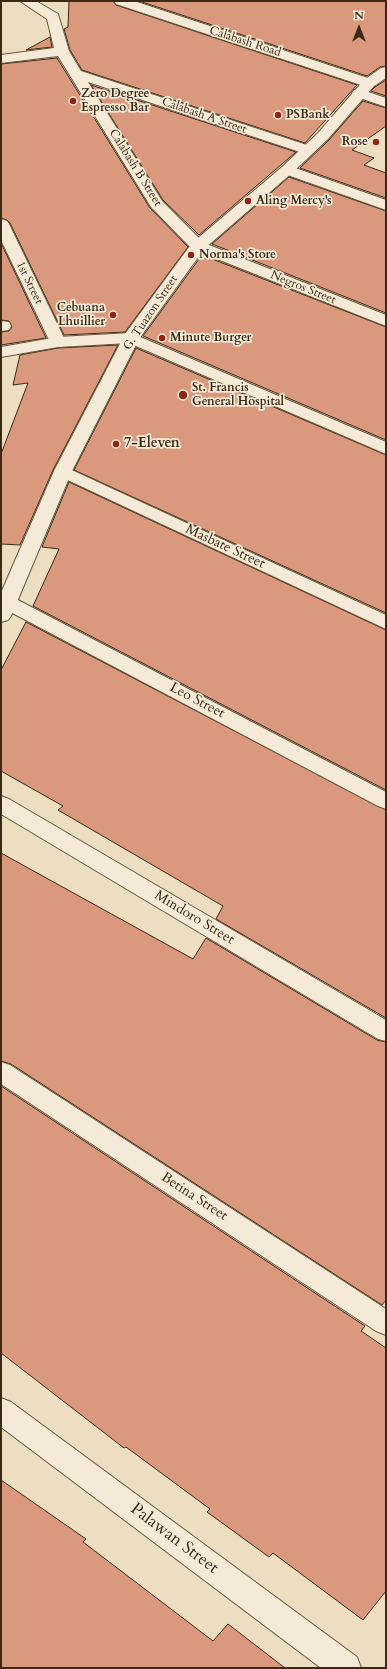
<!DOCTYPE html>
<style>
body{margin:0}
#map{position:relative;width:387px;height:1669px;overflow:hidden;background:#eedec1;font-family:Cardo,serif}
canvas{display:block}
.frame{position:absolute;inset:0;border:2px solid #392813;pointer-events:none}
.north{position:absolute;left:339px;top:8px;width:40px;height:40px;-webkit-text-stroke:3px #f4ead7;paint-order:stroke;rotate:0deg;font-size:11px;font-weight:700;line-height:16px;text-align:center;color:#392813}
.north::after{content:'';display:block;margin:auto;width:14px;height:18px;background:#392813;clip-path:polygon(50% 0,100% 100%,50% 72%,0 100%)}
</style>
<div id="map">
<canvas width="387" height="1669"></canvas>
<div class="frame"></div>
<div class="north">N</div>
</div>
<script>
const c = document.querySelector('canvas').getContext('2d');
c.lineJoin = 'round';
function fillPath(path, color) { c.fillStyle = color; c.fill(path, 'evenodd'); }
const shape = rows => new Path2D(rows.map(r => 'M' + r).join(''));
function stroke(path, color, width, dash) { c.strokeStyle = color; c.lineWidth = width; c.lineCap = dash ? 'butt' : 'round'; c.setLineDash(dash || []); c.stroke(path); }
function write(font, color, halo, rows, align = 'center') {
  c.font = font + ' Cardo,serif'; c.lineWidth = 3.5; c.setLineDash([]); c.textBaseline = 'middle'; c.strokeStyle = halo; c.fillStyle = color; for (const [text, x, y, turn = 0] of rows) {
    c.save(); c.translate(x, y); c.rotate((+turn || 0) * Math.PI / 180); c.textAlign = isNaN(turn) ? turn : align; if (halo) c.strokeText(text, 0, 0); c.fillText(text, 0, 0); c.restore();
  }
}
const building = shape([
 [69,1,113,1,116,5,357,85,305,143,82,70,70,50,64,29,68,27,69,1],
 [139,1,386,1,386,66,380,67,367,76,139,1],
 [50,37,52,47,26,50,50,37],
 [57,58,150,208,188,247,125,332,64,335,10,223,7,220,1,218,1,64,57,58],
 [386,80,386,96,371,91,375,87,386,80],
 [91,85,296,152,199,235,163,200,91,85],
 [363,101,386,108,386,126,352,150,374,158,364,165,386,173,386,198,300,168,329,140,363,101],
 [289,177,386,211,386,313,212,244,289,177],
 [1,243,46,338,1,345,1,332,9,331,12,327,9,321,1,320,1,243],
 [202,255,386,327,386,440,143,336,202,255],
 [118,345,53,470,20,545,1,544,1,454,28,383,13,385,20,355,58,348,118,345],
 [136,348,386,455,386,613,74,470,136,348],
 [69,482,386,630,386,790,33,606,59,549,42,547,69,482],
 [26,622,386,810,386,1018,216,919,223,906,58,810,63,806,1,771,1,670,26,622],
 [1,853,193,959,206,938,377,1040,386,1042,386,1300,382,1305,11,1064,1,1061,1,853],
 [1,1086,365,1326,361,1331,386,1348,386,1591,363,1620,273,1553,269,1557,207,1512,210,1509,126,1447,124,1448,1,1353,1,1086],
 [1,1480,86,1539,83,1542,213,1641,228,1624,285,1668,1,1668,1,1480]
]);
fillPath(building, '#da997c');
stroke(building, '#392813', 1);
const service = shape([
 [1,219,7,221,9,224,66,342,64,346,58,347,52,346,50,342,1,240,1,219],
 [1,321,9,322,11,326,9,330,1,331,1,321]
]);
const minor = shape([
 [20,1,36,1,58,14,69,51,81,71,313,147,315,150,313,153,303,153,88,82,162,201,204,243,386,315,386,326,192,249,151,207,58,56,1,63,1,55,54,48,47,19,20,1],
 [114,1,134,1,374,80,376,83,374,86,364,86,116,4,114,1],
 [359,89,386,98,386,107,354,96,352,93,354,90,359,89],
 [287,165,386,200,386,210,282,173,279,170,282,167,287,165],
 [131,333,386,442,386,454,129,343,58,347,1,357,1,347,58,337,131,333],
 [63,466,386,615,386,629,57,475,54,471,57,467,63,466],
 [7,596,14,598,386,792,386,809,378,806,1,607,1,597,7,596],
 [1,796,9,799,386,1020,386,1041,378,1039,1,814,1,796],
 [1,1062,10,1065,386,1309,386,1335,376,1331,1,1084,1,1062],
 [1,1398,11,1402,357,1657,361,1668,321,1668,1,1427,1,1398]
]);
const tertiary = shape([
 [386,67,386,78,374,86,328,139,292,173,204,249,139,339,72,471,11,616,8,620,1,622,1,593,54,471,125,334,192,243,282,167,318,133,364,80,381,68,386,67]
]);
stroke(service, '#66563e', 2);
stroke(minor, '#66563e', 2);
stroke(tertiary, '#66563e', 2);
fillPath(service, '#f4ead7');
fillPath(minor, '#f4ead7');
fillPath(tertiary, '#f4ead7');
for (const [x, y, r, color] of [
 [73,101,4,"#8f2418"],
 [278,115,4,"#8f2418"],
 [376,142,4,"#8f2418"],
 [248,201,4,"#8f2418"],
 [191,255,4,"#8f2418"],
 [113,315,4,"#8f2418"],
 [162,338,4,"#8f2418"],
 [183,395,5,"#8f2418"],
 [116,444,4,"#8f2418"]
]) { const dot = new Path2D(); dot.arc(x, y, r, 0, 2 * Math.PI); c.fillStyle = color; c.fill(dot); stroke(dot, '#f4ead7', 1.5); }
write('12px', '#392813', '#f4ead7', [
 ["Calabash Road",245,42,18],
 ["Calabash A Street",204,116,19],
 ["Calabash B Street",135,168,58],
 ["1st Street",29,283,64],
 ["Negros Street",303,288,22],
 ["G. Tuazon Street",151,313,-56]
]);
write('bold 12px', '#392813', '#f4ead7', [
 ["Zero Degree",81,94],
 ["Espresso Bar",81,108],
 ["PSBank",286,115],
 ["Rose",368,142,"right"],
 ["Aling Mercy's",256,201],
 ["Norma's Store",199,255],
 ["Cebuana",105,308,"right"],
 ["Lhuillier",105,322,"right"],
 ["Minute Burger",170,338],
 ["St. Francis",192,388],
 ["General Hospital",192,402]
], 'left');
write('bold 14px', '#392813', '#f4ead7', [
 ["7-Eleven",124,444]
], 'left');
write('14px', '#392813', '#f4ead7', [
 ["Masbate Street",225,547,25],
 ["Leo Street",197,701,28],
 ["Mindoro Street",194,918,31],
 ["Betina Street",194,1197,33]
]);
write('17px', '#392813', '#f4ead7', [
 ["Palawan Street",174,1539,37]
]);
</script>
